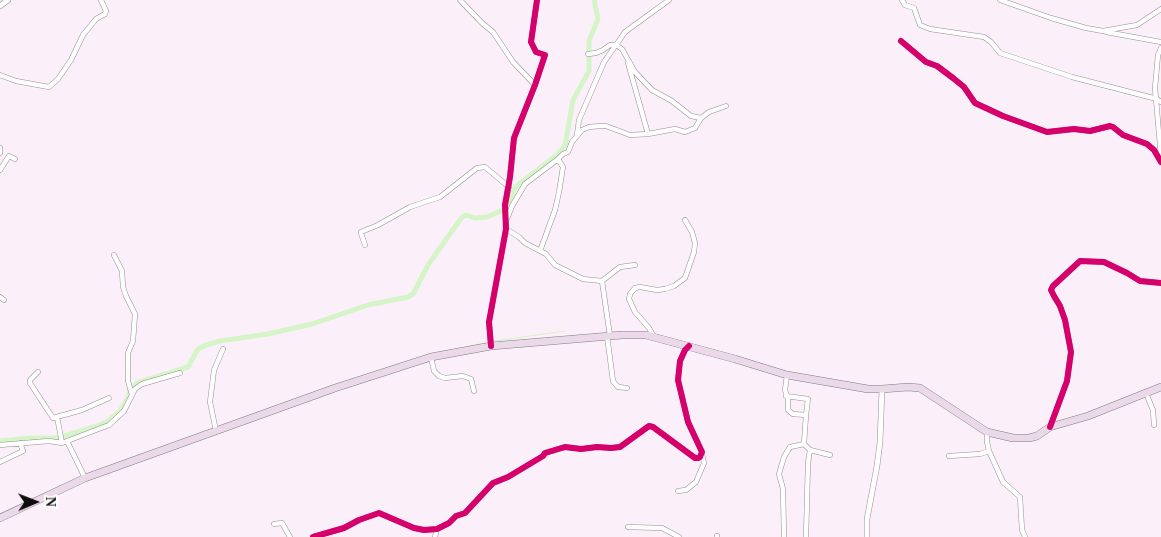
<!DOCTYPE html>
<style>
body{margin:0}
#map{position:relative;width:1161px;height:537px;overflow:hidden;background:#fbf0f9;font-family:Georgia,serif}
canvas{display:block}
.north{position:absolute;left:10px;top:477px;width:50px;height:50px;-webkit-text-stroke:4px #fff;paint-order:stroke;rotate:89deg;font-size:14px;font-weight:700;line-height:20px;text-align:center;color:#0d0d0d}
.north::after{content:'';display:block;margin:auto;width:18px;height:22px;background:#0d0d0d;clip-path:polygon(50% 0,100% 100%,50% 72%,0 100%)}
</style>
<div id="map">
<canvas width="1161" height="537"></canvas>
<div class="north">N</div>
</div>
<script>
const c = document.querySelector('canvas').getContext('2d');
c.lineJoin = 'round';
const shape = rows => new Path2D(rows.map(r => 'M' + r).join(''));
function stroke(path, color, width, dash) { c.strokeStyle = color; c.lineWidth = width; c.lineCap = dash ? 'butt' : 'round'; c.setLineDash(dash || []); c.stroke(path); }
stroke(shape([
 [601,128,609,129],
 [566,143,571,144],
 [494,341,565,331],
 [469,346,485,343]
]), '#d5f4c7', 1);
stroke(shape([
 [0,2,3,0],
 [0,441,30,438,58,438,97,426,108,421,120,411,129,396,129,391,137,383,188,367,198,349,206,345,220,341,268,334,312,324,368,305,408,297,413,294,428,265,462,217,466,215,475,218,487,217,508,208,514,189,519,184,558,154,565,146,573,100,589,71,589,41,598,19,594,0]
]), '#d5f4c7', 5);
const minor = shape([
 [460,0,482,23,493,32,513,62,535,85],
 [902,0,905,5,914,8,920,25,930,29,984,37,991,42,1000,53,1072,77,1157,99,1161,102],
 [1000,0,1051,18,1086,28,1103,31,1137,25,1161,9],
 [1106,32,1161,42],
 [901,41,926,62,937,66,953,78,964,87,975,103,1003,116,1047,132,1074,129,1090,131,1110,126,1113,127,1123,135,1147,144,1154,150,1161,162],
 [1161,48,1158,55,1155,88,1161,156],
 [588,54,596,53,603,50,610,45,616,45,622,49,635,72,652,90,672,101,691,116,701,118,709,112,726,106],
 [628,63,648,134],
 [0,75,16,81,49,87,58,79,71,60,83,35,96,19,105,14,106,11,101,0],
 [577,135,579,120,604,62,616,45,625,32,669,0],
 [0,148,0,153],
 [0,170,9,156,15,159],
 [507,219,512,206,525,184,558,159,563,154,568,152,572,142,582,130,589,127,600,126,606,126,630,135,648,134,675,129,685,132,695,128,701,118],
 [506,229,519,237,525,243,546,254,555,265,583,279,602,281,620,267,635,265],
 [365,245,361,233,361,232,378,225,410,207,440,197,477,168,485,167,509,187],
 [540,251,555,210,559,192,563,167,558,159],
 [114,255,122,271,123,287,126,296,135,314,133,341,128,353,128,381,132,395],
 [602,281,610,336],
 [0,297,4,300],
 [607,336,613,381,618,387,627,388],
 [654,337,649,328,635,312,629,299,630,294,635,288,640,287,657,290,665,289,674,286,685,278,694,252,695,243,692,232,685,220],
 [491,346,489,322,506,229,505,205,510,177,514,138,535,85,545,55,536,52,531,42,537,0],
 [431,357,434,371,439,376,445,378,463,376,471,379,474,391],
 [38,372,30,380,30,383,53,418,82,410,109,398],
 [787,375,785,390,788,399,788,410,793,414,806,415],
 [1146,393,1153,410,1154,425],
 [786,396,808,399,806,415,804,444,810,450,830,455],
 [57,417,62,443],
 [1050,427,1067,381,1071,352,1065,320,1060,306,1054,296,1051,290,1053,286,1080,261,1104,262,1127,273,1140,281,1161,283],
 [216,431,210,402,214,370,223,349],
 [987,432,987,442,989,451,1003,482,1020,497,1022,530,1025,537],
 [67,441,85,478],
 [0,445,49,441,62,443,109,425,124,411,135,389,142,384,180,373],
 [949,456,980,454,989,451],
 [0,462,23,451,20,443],
 [678,491,686,490,696,482,704,463,702,454],
 [274,524,282,523,290,537],
 [628,527,662,528,679,537],
 [313,537,344,528,359,520,379,513,414,528,424,530,437,529,449,523,456,516,465,513,493,483,508,477,543,456,545,453,565,447,581,449,597,447,611,448,620,447,649,426,653,427,695,458,698,458,700,457,702,452,688,422,678,380,680,361,685,350,689,346],
 [435,537,437,529],
 [717,537,717,536],
 [784,537,783,489,779,474,781,467,784,457,790,447,804,444],
 [806,537,808,463,810,450]
]);
const tertiary = shape([
 [0,6,8,0],
 [867,537,867,519,877,466,880,442,882,389]
]);
const primary = shape([
 [0,518,85,478,335,388,431,357,491,346,622,335,646,335,735,359,787,375,868,389,882,389,908,387,920,388,987,432,1013,438,1029,438,1037,436,1050,427,1088,416,1161,387]
]);
stroke(minor, '#948f93', 5.5);
stroke(tertiary, '#948f93', 6);
stroke(primary, '#817c81', 8);
stroke(minor, '#fefdfe', 4.5);
stroke(tertiary, '#fefdfe', 5);
stroke(primary, '#ebd8e9', 7);
stroke(shape([
 [901,41,926,62,937,66,953,78,964,87,975,103,1003,116,1047,132,1074,129,1090,131,1110,126,1113,127,1123,135,1147,144,1154,150,1161,162],
 [491,346,489,322,506,229,505,205,510,177,514,138,535,85,545,55,536,52,531,42,537,0],
 [1050,427,1067,381,1071,352,1065,320,1060,306,1054,296,1051,290,1053,286,1080,261,1104,262,1127,273,1140,281,1161,283],
 [313,537,344,528,359,520,379,513,414,528,424,530,437,529,449,523,456,516,465,513,493,483,508,477,543,456,545,453,565,447,581,449,597,447,611,448,620,447,649,426,653,427,695,458,698,458,700,457,702,452,688,422,678,380,680,361,685,350,689,346]
]), '#d6006c', 6);
</script>
